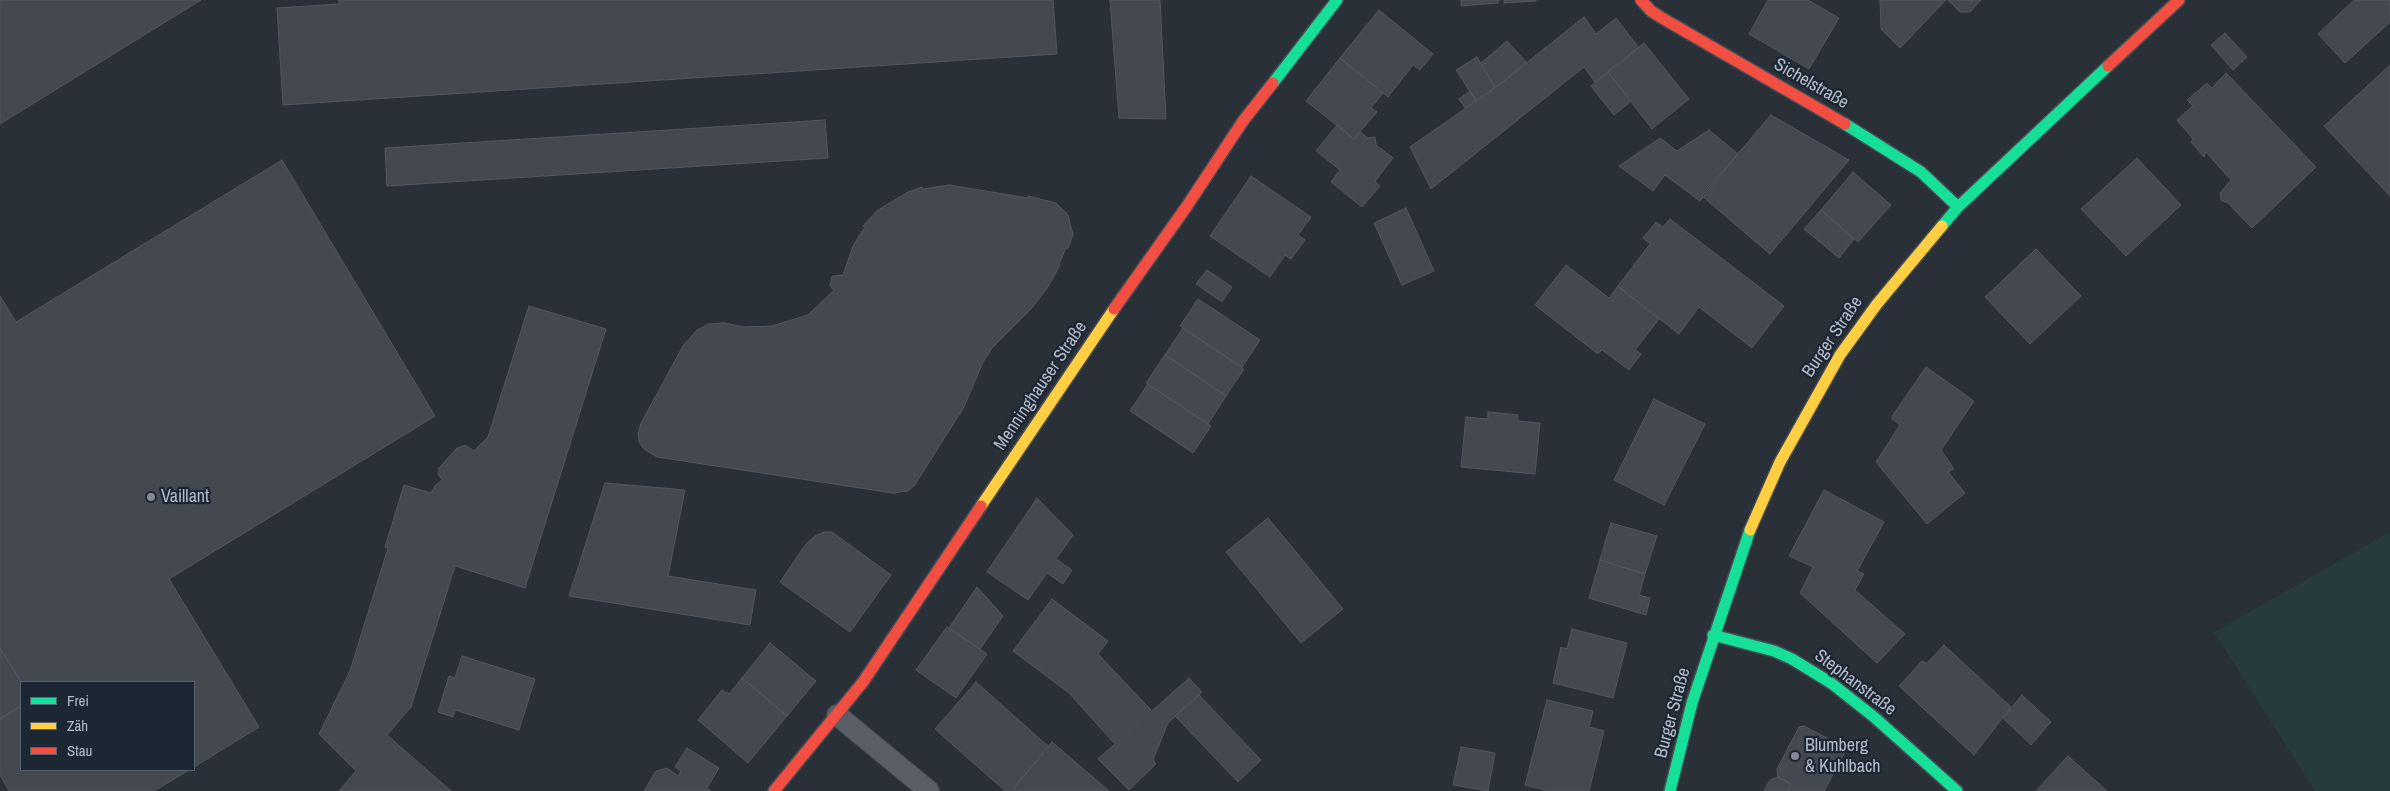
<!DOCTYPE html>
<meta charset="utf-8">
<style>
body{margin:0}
#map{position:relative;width:2390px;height:791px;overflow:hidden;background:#2a3038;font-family:"Archivo Narrow",sans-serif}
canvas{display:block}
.legend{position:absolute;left:20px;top:681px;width:175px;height:90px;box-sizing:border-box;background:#1d2633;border:1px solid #59626f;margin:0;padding:6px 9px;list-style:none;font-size:15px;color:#b4bcc9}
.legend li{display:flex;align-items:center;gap:10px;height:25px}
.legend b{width:25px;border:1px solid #59626f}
</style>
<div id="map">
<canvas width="2390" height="791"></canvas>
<ul class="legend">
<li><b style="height:6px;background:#16e098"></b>Frei</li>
<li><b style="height:6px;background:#ffcf43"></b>Zäh</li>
<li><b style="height:6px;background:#f24e42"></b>Stau</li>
</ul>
</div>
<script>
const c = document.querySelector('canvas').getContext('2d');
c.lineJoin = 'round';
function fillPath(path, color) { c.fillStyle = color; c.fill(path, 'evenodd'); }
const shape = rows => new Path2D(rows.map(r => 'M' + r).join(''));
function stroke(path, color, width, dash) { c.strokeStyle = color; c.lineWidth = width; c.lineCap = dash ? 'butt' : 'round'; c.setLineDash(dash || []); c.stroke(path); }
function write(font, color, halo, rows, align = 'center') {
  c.font = font + ' "Archivo Narrow",sans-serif'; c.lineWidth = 4.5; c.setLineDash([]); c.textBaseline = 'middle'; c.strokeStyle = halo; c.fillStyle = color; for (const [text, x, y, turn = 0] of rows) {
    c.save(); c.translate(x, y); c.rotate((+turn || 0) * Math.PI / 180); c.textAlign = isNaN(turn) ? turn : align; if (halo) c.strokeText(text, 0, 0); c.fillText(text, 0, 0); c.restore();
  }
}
fillPath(shape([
 [2390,532,2390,791,2315,791,2214,632]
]), '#273a3e');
const building = shape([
 [0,0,201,0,0,124,0,0],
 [339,0,1053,0,1057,54,283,105,277,8,339,4,339,0],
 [1110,0,1160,0,1166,119,1119,118,1110,0],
 [1461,0,1499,0,1498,3,1461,6,1461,0],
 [1504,0,1536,0,1536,1,1504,3,1504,0],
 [1768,0,1808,0,1839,18,1809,69,1749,34,1768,0],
 [1880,0,1946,0,1900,48,1881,29,1880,0],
 [1948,0,1981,0,1970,12,1960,12,1948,0],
 [2354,0,2390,0,2390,22,2345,63,2318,34,2354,0],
 [1379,10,1433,54,1420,70,1413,65,1388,97,1340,58,1379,10],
 [1584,17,1596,34,1616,18,1639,48,1595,82,1584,67,1431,189,1410,147,1495,88,1584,17],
 [2225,33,2247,57,2233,70,2211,45,2225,33],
 [1507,41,1527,63,1495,88,1481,63,1507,41],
 [1644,43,1689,99,1652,129,1608,72,1644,43],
 [1477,57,1495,88,1476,101,1456,70,1477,57],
 [1340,58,1383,93,1371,108,1377,112,1354,139,1306,101,1340,58],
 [2390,65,2390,196,2324,126,2390,65],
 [1608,72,1631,101,1614,115,1591,86,1608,72],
 [2226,73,2316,167,2252,228,2228,203,2221,200,2220,193,2231,180,2206,152,2204,157,2191,142,2193,139,2177,120,2193,106,2187,100,2207,83,2212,88,2226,73],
 [1470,91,1476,101,1465,108,1459,99,1470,91],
 [1771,115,1849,160,1770,254,1702,196,1771,115],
 [825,120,828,158,387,186,385,148,825,120],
 [1337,125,1354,139,1360,132,1368,138,1375,137,1376,145,1393,158,1375,181,1380,186,1362,207,1331,182,1340,170,1316,151,1337,125],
 [1709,130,1738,154,1700,201,1665,175,1653,191,1619,166,1660,138,1677,151,1709,130],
 [2137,158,2181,205,2126,256,2081,209,2137,158],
 [282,160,435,416,169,579,259,727,194,767,194,682,21,682,0,648,0,296,16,322,282,160],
 [1853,172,1891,205,1858,242,1821,210,1853,172],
 [1251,176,1311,217,1298,235,1305,240,1291,259,1285,255,1270,277,1210,236,1251,176],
 [949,185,1028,198,1028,196,1056,203,1068,215,1073,235,1068,248,1066,248,1059,264,1060,265,1048,287,1032,308,993,347,983,362,964,407,914,486,908,491,893,493,657,457,644,449,639,442,638,433,641,423,683,346,697,330,709,324,724,323,744,327,772,326,808,315,834,290,830,286,832,276,843,275,853,246,865,227,863,226,878,210,908,192,922,187,923,189,949,185],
 [1406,208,1434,271,1402,285,1374,223,1406,208],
 [1821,210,1854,239,1839,258,1804,229,1821,210],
 [1670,219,1784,306,1752,348,1699,307,1679,334,1618,286,1650,244,1643,238,1656,222,1663,227,1670,219],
 [2036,249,2081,296,2030,344,1985,297,2036,249],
 [1566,265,1609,298,1618,286,1659,319,1635,350,1641,354,1629,370,1602,350,1598,354,1535,305,1566,265],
 [1207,270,1232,287,1222,302,1196,284,1207,270],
 [1198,299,1260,340,1242,367,1180,326,1198,299],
 [529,306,606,329,525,588,455,566,411,707,387,735,451,791,339,791,356,771,319,734,350,671,388,548,385,547,404,485,431,493,435,486,442,480,438,474,439,468,457,448,465,445,474,451,488,437,529,306],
 [1183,328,1244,369,1226,396,1165,355,1183,328],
 [1165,355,1226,396,1208,424,1146,383,1165,355],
 [1926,367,1974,401,1941,450,1954,469,1948,472,1965,493,1927,524,1876,462,1900,425,1891,418,1926,367],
 [1148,384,1211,426,1193,453,1130,411,1148,384],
 [1654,399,1705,424,1664,505,1614,480,1654,399],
 [1488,412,1518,415,1518,421,1540,423,1535,474,1461,467,1466,417,1488,419,1488,412],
 [605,483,685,490,668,576,756,590,750,625,569,596,605,483],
 [1824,490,1884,522,1857,571,1864,574,1855,590,1905,634,1877,663,1800,593,1813,567,1789,556,1824,490],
 [1037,498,1073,535,1056,559,1072,570,1063,584,1047,573,1028,600,987,572,1037,498],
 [1268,518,1343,609,1301,643,1226,552,1268,518],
 [1611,523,1657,536,1645,574,1600,560,1611,523],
 [824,532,832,532,891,575,850,632,780,582,806,544,815,536,824,532],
 [1600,560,1645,574,1639,595,1650,598,1646,615,1589,598,1600,560],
 [977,587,1003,616,980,649,949,628,977,587],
 [1052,599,1108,641,1098,654,1151,710,1114,743,1069,693,1013,651,1052,599],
 [947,627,987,654,956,698,916,670,947,627],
 [1572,629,1627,643,1613,698,1553,683,1561,647,1567,649,1572,629],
 [770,643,816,681,787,716,742,678,770,643],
 [1944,645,2011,707,1974,755,1899,686,1922,661,1927,663,1944,645],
 [0,648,21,682,21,706,0,719,0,648],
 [462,656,535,679,519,730,455,710,453,717,438,712,449,676,455,678,462,656],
 [742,678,787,716,748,763,698,720,722,690,729,694,742,678],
 [1189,678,1202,692,1168,723,1153,760,1156,764,1129,790,1098,759,1189,678],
 [976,682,1049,747,1011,791,1005,791,935,729,976,682],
 [1199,695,1261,760,1238,782,1175,716,1199,695],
 [2022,695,2051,722,2031,745,2003,718,2022,695],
 [1547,700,1593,711,1589,727,1604,731,1589,791,1549,791,1525,785,1547,700],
 [21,706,21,770,189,770,154,791,9,791,0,775,0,719,21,706],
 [1804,726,1844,747,1845,752,1824,791,1787,791,1791,784,1778,777,1777,769,1799,727,1804,726],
 [1052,742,1109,791,1015,791,1013,789,1052,742],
 [1461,747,1495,753,1488,791,1453,785,1461,747],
 [687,748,719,768,707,788,711,791,644,791,656,771,667,768,678,776,681,771,675,767,687,748],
 [2068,756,2107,791,2036,791,2068,756],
 [1778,777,1791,784,1787,791,1764,791,1770,780,1778,777]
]);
fillPath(building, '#444950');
stroke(building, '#52575f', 1);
const lane = shape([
 [837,715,929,791]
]);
const fast = shape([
 [1273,83,1337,0],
 [1845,124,1921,172,1958,207],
 [1942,226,1958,207,2108,66],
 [1713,635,1774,651,1792,659,1831,683,1874,717,1957,791],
 [1670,791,1692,703,1750,530]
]);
const slow = shape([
 [981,506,1114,309],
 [1750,530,1780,462,1840,355,1877,304,1942,226]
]);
const jam = shape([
 [1641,0,1651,11,1662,18,1845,124],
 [2108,66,2179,0],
 [1114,309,1187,206,1243,121,1273,83],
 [774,791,863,682,981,506]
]);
stroke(lane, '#484c53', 22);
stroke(fast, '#484c53', 14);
stroke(slow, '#484c53', 14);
stroke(jam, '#484c53', 14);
stroke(lane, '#5a5e66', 20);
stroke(fast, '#16e098', 11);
stroke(slow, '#ffcf43', 11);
stroke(jam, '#f24e42', 11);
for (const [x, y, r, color] of [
 [151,497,5,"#848b96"],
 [1795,756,5,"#848b96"]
]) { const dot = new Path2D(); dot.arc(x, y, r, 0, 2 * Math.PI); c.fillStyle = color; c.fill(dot); stroke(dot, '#1d2633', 2); }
write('18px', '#b4bcc9', '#1d2633', [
 ["Sichelstraße",1811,84,30],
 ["Burger Straße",1833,337,-56],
 ["Menninghauser Straße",1041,386,-56],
 ["Stephanstraße",1855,683,37],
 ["Burger Straße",1673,713,-75]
]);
write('18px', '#b4bcc9', '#1d2633', [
 ["Vaillant",161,497],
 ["Blumberg",1805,746],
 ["& Kuhlbach",1805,767]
], 'left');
</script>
